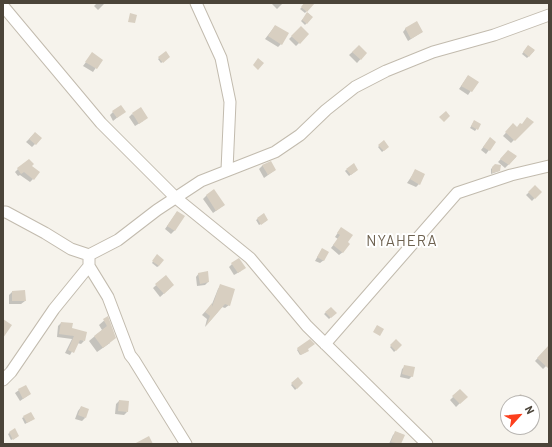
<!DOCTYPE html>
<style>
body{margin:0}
#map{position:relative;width:552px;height:447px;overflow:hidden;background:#f6f3ec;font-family:Barlow,sans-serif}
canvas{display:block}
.frame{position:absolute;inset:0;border:4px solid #4b4439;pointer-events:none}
.north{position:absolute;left:500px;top:395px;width:40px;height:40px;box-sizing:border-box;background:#fff;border:1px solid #b7b4b0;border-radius:50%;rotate:63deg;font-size:11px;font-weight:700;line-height:16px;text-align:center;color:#4b4439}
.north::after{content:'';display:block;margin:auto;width:14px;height:18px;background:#fc3f1d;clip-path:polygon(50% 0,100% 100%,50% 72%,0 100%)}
</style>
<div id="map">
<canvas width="552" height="447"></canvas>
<div class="frame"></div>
<div class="north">N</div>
</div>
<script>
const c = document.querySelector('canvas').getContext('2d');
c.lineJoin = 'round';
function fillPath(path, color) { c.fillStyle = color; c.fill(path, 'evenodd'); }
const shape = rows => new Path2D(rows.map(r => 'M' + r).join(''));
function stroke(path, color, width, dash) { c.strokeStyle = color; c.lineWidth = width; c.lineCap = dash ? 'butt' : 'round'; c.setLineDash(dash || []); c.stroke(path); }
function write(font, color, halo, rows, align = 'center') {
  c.font = font + ' Barlow,sans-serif'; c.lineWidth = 4; c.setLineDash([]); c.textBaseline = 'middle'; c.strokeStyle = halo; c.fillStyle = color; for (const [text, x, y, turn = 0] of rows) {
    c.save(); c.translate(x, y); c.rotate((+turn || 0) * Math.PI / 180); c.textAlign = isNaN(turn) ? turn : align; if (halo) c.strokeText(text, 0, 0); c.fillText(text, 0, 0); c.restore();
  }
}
fillPath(shape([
 [97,3,103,3,104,4,98,10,94,6],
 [273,3,283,3,277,9,272,4],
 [306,3,308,3,311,6,305,13,300,9],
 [308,13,312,17,305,25,301,21],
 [275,26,281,44,278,47,265,39],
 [301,27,308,34,296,46,289,39],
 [406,28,422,32,408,41,403,32],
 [359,46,366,53,357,63,349,55],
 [528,46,534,51,527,58,522,54],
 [166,52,169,57,161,63,158,59],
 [92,54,101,60,93,72,83,66],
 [468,76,477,82,468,95,459,89],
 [113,112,124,112,113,121,110,115],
 [132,114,143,121,135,126,129,117],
 [532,122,511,143,503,136,513,125,517,128],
 [473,123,480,124,475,131,470,128],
 [35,133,41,138,32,147,26,142],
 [490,138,495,142,486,154,481,150],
 [384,141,388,147,382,152,378,147],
 [508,151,516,157,505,168,498,162],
 [263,165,275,170,264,178,259,169],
 [495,165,499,171,491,174,491,169],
 [31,166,33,179,30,182,20,175,18,176,15,172,18,169],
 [346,170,356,171,349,176,345,171],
 [416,170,419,184,416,187,407,183],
 [535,187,540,192,532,201,526,195],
 [207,195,224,205,213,213,203,199],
 [177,212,175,230,171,234,165,229],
 [264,215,266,221,259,225,256,220],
 [341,228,347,243,343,252,339,255,331,248,338,239,335,237],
 [322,249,324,260,320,263,315,261],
 [156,257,159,266,157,267,152,263],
 [232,264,241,271,234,275,229,267],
 [199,273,208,282,205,285,197,286,196,277],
 [166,276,170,288,160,297,153,288],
 [221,285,229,305,225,308,222,307,205,327,207,319,202,315,212,304,218,289],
 [12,292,25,301,21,304,9,304,9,295],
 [331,308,335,313,329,319,324,314],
 [107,318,110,343,97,352,89,341,102,330,99,325],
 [61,323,84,341,81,344,77,343,70,355,65,353,72,339,57,337,58,326],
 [396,341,401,345,394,352,390,347],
 [298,349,307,349,306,352,300,355,297,350],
 [546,349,549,351,549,363,543,369,535,361],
 [405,366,412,376,409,379,400,377,402,369],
 [298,378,302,383,295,390,291,385],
 [19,390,30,394,20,401,15,393],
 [460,390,466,397,456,407,450,400],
 [119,401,127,412,124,415,115,414,116,404],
 [81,407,85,418,82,421,75,419,78,411],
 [24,417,32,420,25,424,22,418],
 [14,430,17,437,11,440,8,434],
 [396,432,404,435,400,444,389,444,393,435]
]), '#0003');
fillPath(shape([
 [304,3,315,3,307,12,301,7],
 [307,12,313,17,307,24,302,20],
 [130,13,137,15,135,23,128,22],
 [417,21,423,32,411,39,405,28],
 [275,25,289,33,282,45,268,36],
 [301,26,309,34,300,44,291,36],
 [359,45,367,53,361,60,352,52],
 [528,45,535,50,529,57,523,52],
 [166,51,170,57,163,63,158,57],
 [92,52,103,60,97,69,85,62],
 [258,58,264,63,258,70,253,65],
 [468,75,479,82,472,92,461,86],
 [121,105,126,112,117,118,112,111],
 [141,107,148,118,139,124,132,113],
 [446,111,450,116,444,122,439,117],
 [527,117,534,122,515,141,505,132,513,123,517,127,520,123,522,124],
 [474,120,481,124,478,130,471,126],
 [35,132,42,138,36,145,29,139],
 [490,137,496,142,490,151,483,147],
 [384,140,389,147,384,151,378,145],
 [508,150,517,156,509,165,500,159],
 [29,159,34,164,32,166,40,172,34,180,24,172,21,174,17,168],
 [271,161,276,170,268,175,262,165],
 [354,163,358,170,351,175,346,169],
 [495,164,501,165,500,171,492,173,492,167],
 [415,169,425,174,420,185,410,179],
 [535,185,542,192,535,199,528,192],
 [214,189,225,205,216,211,206,195],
 [177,211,185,216,175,231,167,226],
 [264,213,268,220,261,225,257,218],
 [341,227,353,235,348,242,350,244,343,253,333,245,340,235,337,233],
 [322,248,329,252,324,261,317,257],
 [157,254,164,260,159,266,152,261],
 [239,258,246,268,238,273,231,263],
 [208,271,209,282,200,284,198,273],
 [166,275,174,285,164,294,155,284],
 [220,284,235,289,230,306,225,304,206,326,210,316,205,312,212,303,212,307],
 [25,290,26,301,12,301,12,291],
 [331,307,337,313,331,318,325,312],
 [108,316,116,338,103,348,94,336,107,326,103,319],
 [3,319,12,325,3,338],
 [61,322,73,323,72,328,87,332,85,341,80,340,74,353,68,350,74,336,59,334],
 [377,325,384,329,380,336,373,332],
 [310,339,315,344,308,349,309,351,301,355,297,348],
 [396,339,402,345,396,351,390,345],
 [549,345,549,369,537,358],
 [404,365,415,367,413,377,402,374],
 [298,377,303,383,297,389,291,383],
 [26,385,31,394,23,399,18,389],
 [460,389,468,397,460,404,452,396],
 [520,394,527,397,524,403,515,403],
 [119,400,129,401,128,412,118,411],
 [81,406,89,409,86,418,78,415],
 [31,412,35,419,27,423,23,416],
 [15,428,19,436,13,440,9,432],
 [395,431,405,435,401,444,391,442],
 [149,436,153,444,134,444]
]), '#d8cfc1');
const minor = shape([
 [196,3,221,58,230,102,227,170],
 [3,6,101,123,176,198,250,258,307,326,427,444],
 [3,212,6,212,45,233,71,249,89,255,118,240,157,210,201,181,275,152,300,135,326,110,355,87,386,71,433,52,494,35,549,15],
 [89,255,89,266,108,297,130,355,134,360,186,444],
 [325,344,457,193,511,175,549,166],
 [3,380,11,372,54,309,89,266]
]);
stroke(minor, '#c2bbae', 13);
stroke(minor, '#fff', 11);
c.letterSpacing = '1px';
write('15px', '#6e6250', '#fff', [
 ["NYAHERA",402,241]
]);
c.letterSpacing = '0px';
</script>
